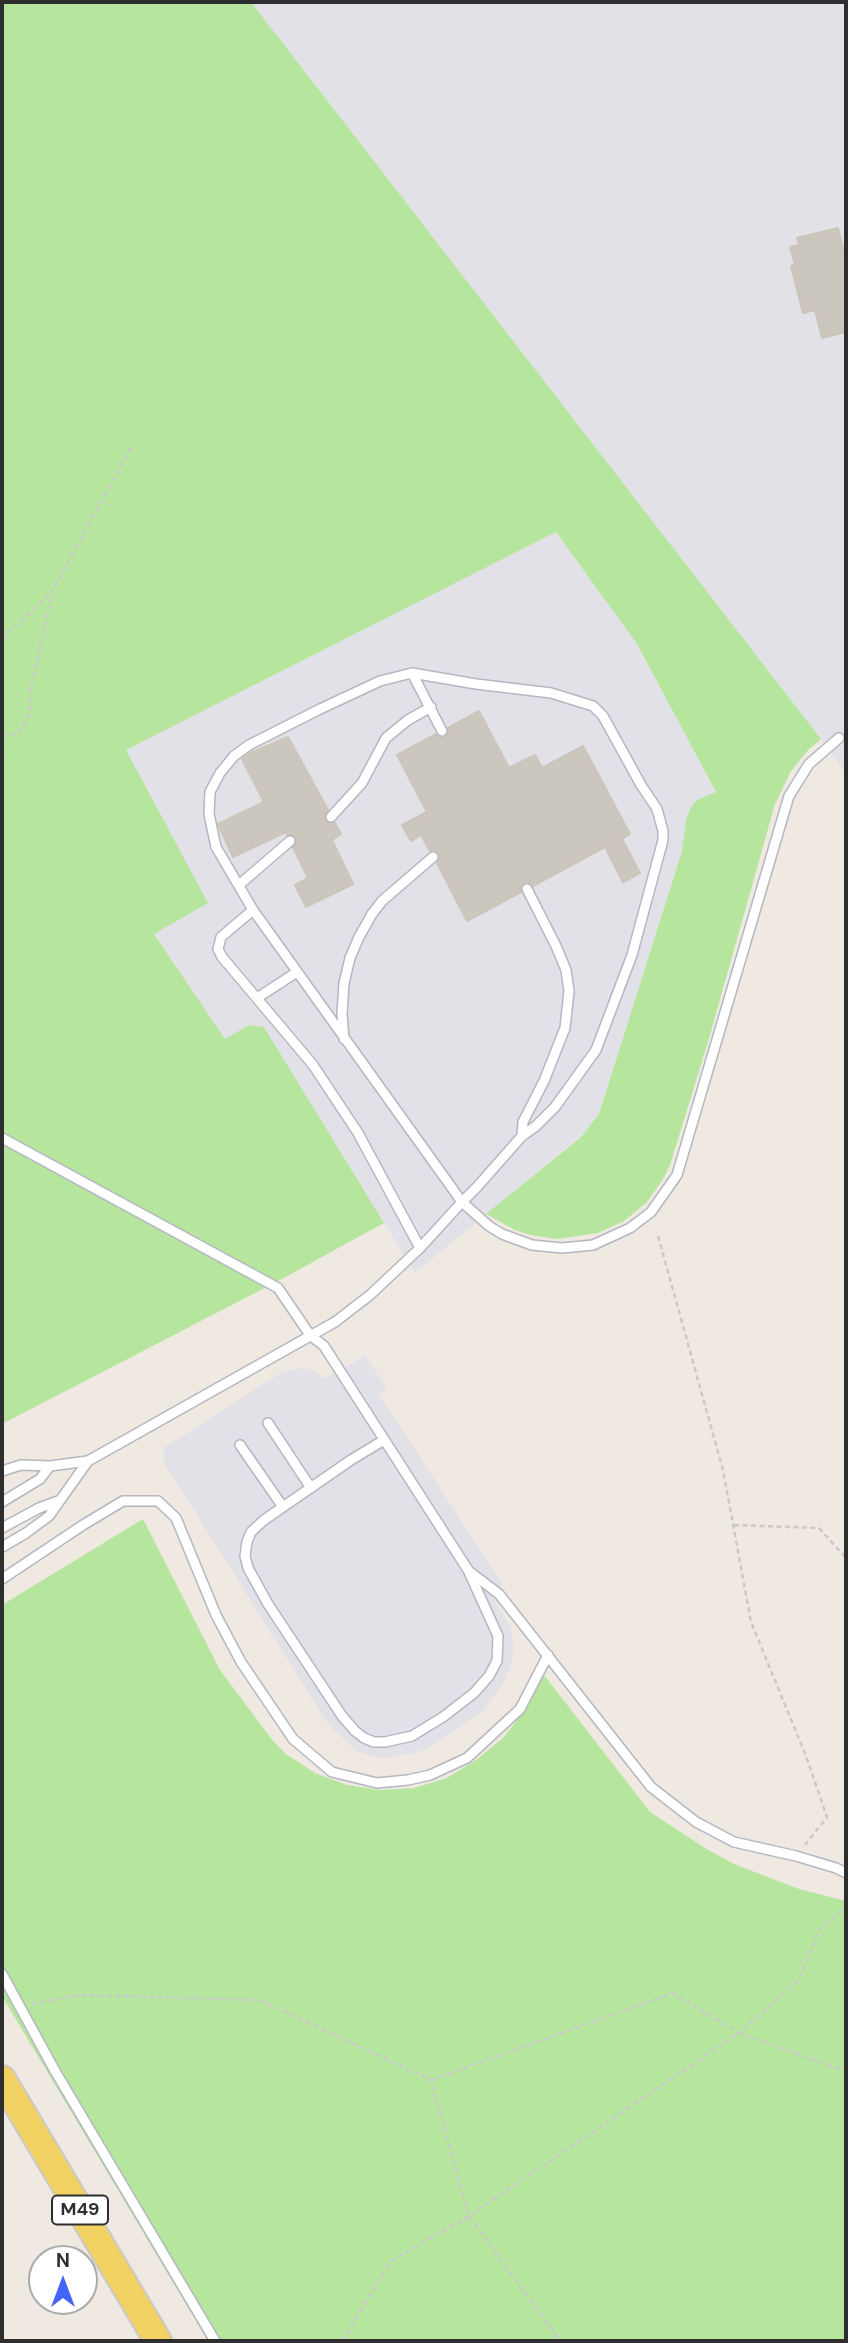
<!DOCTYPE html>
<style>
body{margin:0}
#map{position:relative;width:848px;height:2343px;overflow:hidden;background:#efe9e1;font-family:"DM Sans",sans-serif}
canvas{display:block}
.frame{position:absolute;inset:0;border:4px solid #2e2e2e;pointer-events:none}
.north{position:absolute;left:28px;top:2245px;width:70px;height:70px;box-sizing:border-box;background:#fff;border:2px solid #ababab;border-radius:50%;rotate:0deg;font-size:19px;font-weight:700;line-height:28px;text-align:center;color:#2e2e2e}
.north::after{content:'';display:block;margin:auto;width:24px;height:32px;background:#4264fb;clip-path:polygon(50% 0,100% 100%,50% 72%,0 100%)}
</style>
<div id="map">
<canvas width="848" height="2343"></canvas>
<div class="frame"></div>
<div class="north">N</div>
</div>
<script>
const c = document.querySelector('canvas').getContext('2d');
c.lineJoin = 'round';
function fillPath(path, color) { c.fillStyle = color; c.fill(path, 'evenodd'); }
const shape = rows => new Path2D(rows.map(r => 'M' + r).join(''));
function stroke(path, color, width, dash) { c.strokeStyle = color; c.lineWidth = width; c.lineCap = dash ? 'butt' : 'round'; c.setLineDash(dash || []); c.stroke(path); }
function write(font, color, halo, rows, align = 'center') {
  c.font = font + ' "DM Sans",sans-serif'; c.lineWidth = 7; c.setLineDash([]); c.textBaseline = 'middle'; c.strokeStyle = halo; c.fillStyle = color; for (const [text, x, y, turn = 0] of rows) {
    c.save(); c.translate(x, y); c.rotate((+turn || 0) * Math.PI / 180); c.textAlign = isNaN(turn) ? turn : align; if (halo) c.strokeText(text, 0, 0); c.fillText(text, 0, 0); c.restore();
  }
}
fillPath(shape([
 [251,2,846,2,846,773,821,739],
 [556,532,637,644,716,792,697,800,691,807,686,820,682,851,599,1114,590,1128,415,1273,264,1028,249,1025,225,1040,154,933,126,750],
 [365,1355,387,1389,379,1394,503,1585,491,1595,511,1627,514,1650,511,1666,505,1681,483,1711,426,1750,390,1758,374,1757,355,1750,328,1724,163,1461,165,1447,284,1371,304,1368,312,1370,325,1379]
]), '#e3e1e8');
fillPath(shape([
 [2,2,251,2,821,739,808,750,791,771,775,804,708,1042,670,1165,663,1179,647,1202,624,1221,598,1233,557,1239,530,1235,515,1230,486,1214,581,1137,599,1114,682,851,686,820,691,807,697,800,716,792,637,644,556,532,126,750,208,903,154,934,225,1039,249,1025,264,1027,384,1223,280,1280,2,1424],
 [143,1519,220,1670,273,1741,286,1754,315,1773,347,1785,381,1790,414,1788,447,1778,476,1760,503,1738,526,1709,544,1675,650,1812,705,1848,734,1864,799,1889,846,1901,846,2341,208,2341,2,1996,2,1605]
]), '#b6e59e');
const building = shape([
 [838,228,846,261,846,332,822,338,815,310,803,313,791,266,795,265,790,247,799,245,797,238,838,228],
 [479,711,509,768,535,755,542,768,583,746,630,834,622,839,640,873,623,882,605,847,533,886,528,882,523,883,520,888,521,892,467,921,437,863,440,859,439,853,435,850,430,851,421,835,411,841,402,825,427,812,397,755,436,734,441,738,446,737,449,732,448,728,479,711],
 [288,737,328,810,324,815,325,820,329,824,335,823,341,834,332,840,353,884,306,907,295,885,308,878,293,847,297,843,295,836,287,835,286,832,233,857,218,824,264,802,242,759,250,753,288,737]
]);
fillPath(building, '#cbc7bf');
stroke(building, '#cbc5ba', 2);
const service = shape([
 [412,673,442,731],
 [331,817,362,783,386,738,408,720,431,707],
 [239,885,290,841],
 [253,910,221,937,218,949,222,957,313,1065,358,1133,420,1248],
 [257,998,297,972],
 [344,1039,342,1014,344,983,350,958,359,937,372,914,382,901,433,857],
 [522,1136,523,1122,544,1081,565,1028,569,991,566,970,556,946,527,889],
 [2,1138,278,1288,310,1335,324,1346,468,1570,498,1636,497,1661,489,1676,474,1693,443,1717,412,1736,385,1742,374,1742,364,1738,355,1731,342,1716,268,1604,248,1568,245,1556,247,1542,251,1532,264,1520,351,1460,384,1440],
 [268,1423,311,1488],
 [240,1445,283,1507],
 [2,1471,21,1465,50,1466,88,1461,335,1322,370,1295,420,1248,462,1202,477,1187,522,1136,536,1126,555,1107,596,1050,632,955,663,840,663,831,657,809,641,785,603,716,593,706,551,693,476,684,412,673,380,681,320,709,249,745,234,756,220,773,210,792,209,814,216,847,253,910,462,1202,489,1226,502,1234,532,1245,562,1248,593,1245,630,1228,651,1212,677,1175,789,796,809,764,839,738],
 [2,1502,40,1479,50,1466],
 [2,1528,39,1508,58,1501],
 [2,1547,26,1533,49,1516,88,1461],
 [470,1572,499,1594,651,1787,696,1822,734,1842,796,1856,836,1868,846,1873],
 [2,1579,83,1525,123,1501,158,1501,176,1518,216,1615,241,1662,293,1739,332,1772,377,1783,408,1780,430,1775,467,1758,520,1709,548,1655],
 [2,1974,55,2071,215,2341]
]);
const primary = shape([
 [2,2079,158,2341]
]);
stroke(service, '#b4b7c1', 12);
stroke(primary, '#c9c9c9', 30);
stroke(shape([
 [2,639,53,591],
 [2,736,13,734,22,730,30,713,30,691,53,590,131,447],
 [2,748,4,757,2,759],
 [658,1236,723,1470,751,1622,806,1756,827,1817,805,1845],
 [734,1525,819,1528,846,1558],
 [31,2004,79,1995,260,2000,431,2080,469,2216,560,2341],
 [431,2080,673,1993,739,2033,799,1980,819,1930,846,1906],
 [342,2341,391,2261,469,2216,739,2033,846,2071]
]), '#c9c9c9', 2.5, [5, 3.5]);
stroke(service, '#fff', 9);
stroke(primary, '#f2d163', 26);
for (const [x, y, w] of [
 [80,2210,56]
]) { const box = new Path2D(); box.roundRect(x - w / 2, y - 14.5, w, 29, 5); c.fillStyle = '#fff'; c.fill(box); stroke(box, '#2e2e2e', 2); }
write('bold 18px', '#2e2e2e', null, [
 ["M49",80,2210]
]);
</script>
